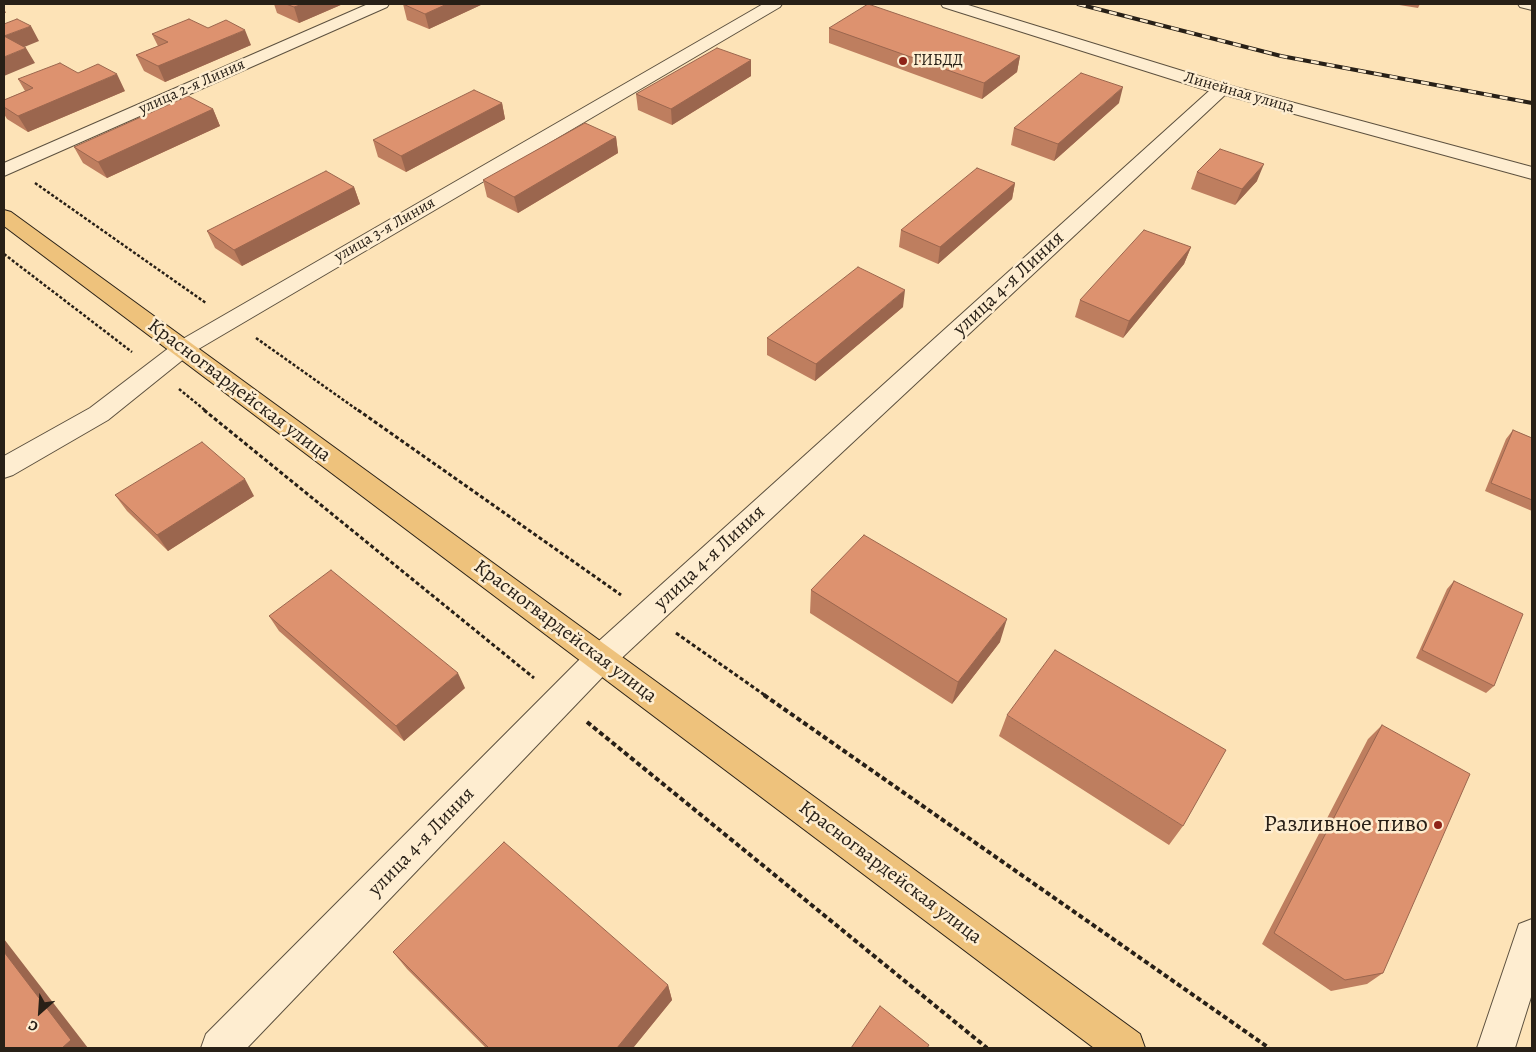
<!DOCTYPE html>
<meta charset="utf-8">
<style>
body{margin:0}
#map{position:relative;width:1536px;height:1052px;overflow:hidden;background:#fde3b7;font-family:Alegreya,serif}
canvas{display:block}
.frame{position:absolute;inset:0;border:5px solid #282017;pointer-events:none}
.north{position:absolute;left:15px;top:987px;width:50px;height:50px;-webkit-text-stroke:4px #feedd0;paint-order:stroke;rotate:206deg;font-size:14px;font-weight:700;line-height:20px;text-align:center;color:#282017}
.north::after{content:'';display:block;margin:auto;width:18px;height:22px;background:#282017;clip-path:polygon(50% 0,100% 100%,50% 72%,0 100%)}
</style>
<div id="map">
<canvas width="1536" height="1052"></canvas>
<div class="frame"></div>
<div class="north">С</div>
</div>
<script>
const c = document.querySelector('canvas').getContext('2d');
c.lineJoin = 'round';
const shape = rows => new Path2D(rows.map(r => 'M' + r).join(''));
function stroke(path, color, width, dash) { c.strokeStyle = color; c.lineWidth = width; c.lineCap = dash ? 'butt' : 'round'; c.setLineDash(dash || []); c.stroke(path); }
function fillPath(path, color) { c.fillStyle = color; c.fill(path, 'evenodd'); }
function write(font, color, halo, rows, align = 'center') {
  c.font = font + ' Alegreya,serif'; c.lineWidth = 5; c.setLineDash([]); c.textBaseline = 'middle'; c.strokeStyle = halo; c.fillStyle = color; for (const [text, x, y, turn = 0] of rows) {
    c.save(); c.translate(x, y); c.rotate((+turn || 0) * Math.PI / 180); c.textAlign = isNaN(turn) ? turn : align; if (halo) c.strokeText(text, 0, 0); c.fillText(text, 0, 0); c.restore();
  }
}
const minor = shape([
 [368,4,389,4,387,7,4,176,4,163,368,4],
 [763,4,782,4,780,7,190,354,108,420,13,475,4,478,4,456,90,408,174,344,763,4],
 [941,4,965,4,1228,85,1532,167,1532,179,1225,95,612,667,247,1048,201,1048,206,1034,590,649,1209,91,943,7,941,4],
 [1518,4,1532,4,1532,10,1520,7,1518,4],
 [1532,919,1532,994,1515,1048,1477,1048,1519,924,1532,919]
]);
const major = shape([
 [4,210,11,212,1140,1034,1145,1048,1094,1048,4,226,4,210]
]);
stroke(minor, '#5d513f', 2);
stroke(major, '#282017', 2);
stroke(shape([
 [35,183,206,303],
 [4,254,132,352],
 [256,338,359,411],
 [179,389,206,411]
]), '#282017', 2.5, [3, 2]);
stroke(shape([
 [204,410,534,678],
 [358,410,621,595],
 [676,633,766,696]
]), '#282017', 3, [4, 2.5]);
stroke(shape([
 [764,695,1269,1048],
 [587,722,987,1048]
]), '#282017', 4, [5, 3]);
fillPath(minor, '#feedd0');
fillPath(major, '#eec27c');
const rail = shape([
 [1078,4,1281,56,1532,103]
]);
stroke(rail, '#282017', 4);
stroke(rail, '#feedd0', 2.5, [8]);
fillPath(shape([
 [274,4,343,4,299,23,277,13],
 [403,4,483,4,429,29,407,20],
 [1393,4,1420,4,1418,8],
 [208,28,251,45,165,82,144,71,136,55,158,46,152,34],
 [829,28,1020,56,1017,72,982,99,829,43],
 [751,60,751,76,672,125,638,110,636,94],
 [78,73,125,91,28,132,7,119,4,114,4,100,25,91,18,79],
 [502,103,505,119,406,172,378,157,373,140],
 [1119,103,1054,161,1011,145,1014,128],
 [213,109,220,126,107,178,83,163,74,147],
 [616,137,618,153,518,213,487,197,483,180],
 [1197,172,1257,181,1235,205,1191,189],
 [1015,183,1012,199,938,264,899,247,901,230],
 [354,187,360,204,242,266,215,248,207,231],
 [1191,247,1184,264,1123,338,1075,317,1080,300],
 [903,307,815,381,767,355,767,338],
 [1513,430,1532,438,1532,511,1485,491,1506,439],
 [115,495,254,496,168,551,127,511],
 [1454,581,1494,686,1486,693,1416,658,1447,589],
 [811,590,1000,642,952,704,810,613],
 [269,616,465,688,404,741,279,631],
 [1007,715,1183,826,1169,845,999,736],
 [1382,725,1383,973,1367,984,1331,991,1262,944,1368,739],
 [393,952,668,985,672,1000,633,1048,486,1048,407,969]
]), '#be7e5f');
fillPath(shape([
 [303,4,343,4,299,23,294,7],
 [447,4,483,4,429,29,425,14],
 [4,8,6,13,4,13],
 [31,26,39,41,12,52,4,36],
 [245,30,251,45,165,82,158,66],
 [26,48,35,63,4,76,4,57],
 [1020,56,1017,72,982,99,984,83],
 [751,60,751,76,672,125,671,109],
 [117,74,125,91,28,132,18,116],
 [1123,87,1119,103,1054,161,1058,144],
 [502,103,505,119,406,172,401,156],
 [213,109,220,126,107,178,98,162],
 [616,137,618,153,518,213,514,197],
 [1264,164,1257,181,1235,205,1242,189],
 [1015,183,1012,199,938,264,940,247],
 [354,187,360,204,242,266,234,250],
 [1191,247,1184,264,1123,338,1129,321],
 [905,290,903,307,815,381,816,364],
 [245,479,254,496,168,551,157,535],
 [1007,619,1000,642,952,704,958,682],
 [458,673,465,688,404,741,396,726],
 [4,939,88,1048,62,1048,4,952],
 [668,985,672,1000,633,1048,617,1048]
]), '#9b664e');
const building = shape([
 [286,4,303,4,294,7,286,4],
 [403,4,447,4,425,14,403,4],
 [868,4,1020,56,984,83,829,28,868,4],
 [17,19,31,26,4,36,4,24,17,19],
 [189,19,208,28,226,20,245,30,158,66,136,55,168,42,152,34,189,19],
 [4,36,26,48,4,57,4,36],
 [717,48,751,60,671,109,636,94,717,48],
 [60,63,78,73,98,64,117,74,18,116,4,107,4,100,33,88,18,79,60,63],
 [1081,73,1123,87,1058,144,1014,128,1081,73],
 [474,90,502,103,401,156,373,140,474,90],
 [188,96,213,109,98,162,74,147,188,96],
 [585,123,616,137,514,197,483,180,585,123],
 [1220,149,1264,164,1242,189,1197,172,1220,149],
 [977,168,1015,183,940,247,901,230,977,168],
 [326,171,354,187,234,250,207,231,326,171],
 [1144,230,1191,247,1129,321,1080,300,1144,230],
 [858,267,905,290,816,364,767,338,858,267],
 [1513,430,1532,438,1532,500,1491,483,1513,430],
 [202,442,245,479,157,535,115,495,202,442],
 [864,535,1007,619,958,682,811,590,864,535],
 [331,570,458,673,396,726,269,616,331,570],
 [1454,581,1523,614,1494,686,1422,650,1454,581],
 [1055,650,1226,750,1183,826,1007,715,1055,650],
 [1382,725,1470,774,1383,973,1345,980,1274,933,1382,725],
 [504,842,668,985,617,1048,489,1048,393,952,504,842],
 [4,952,71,1040,62,1048,4,1048,4,952],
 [880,1006,929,1045,927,1048,851,1048,880,1006]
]);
fillPath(building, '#dd926f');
stroke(building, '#9b664e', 1);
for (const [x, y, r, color] of [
 [903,61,5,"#8f2418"],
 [1438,825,5,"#8f2418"]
]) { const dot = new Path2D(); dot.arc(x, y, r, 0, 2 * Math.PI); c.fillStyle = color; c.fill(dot); stroke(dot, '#feedd0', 2); }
write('16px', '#282017', '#feedd0', [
 ["ГИБДД",913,61]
], 'left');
write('16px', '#282017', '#feedd0', [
 ["улица 2-я Линия",192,87,-24],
 ["Линейная улица",1239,93,16],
 ["улица 3-я Линия",385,230,-30]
]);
write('20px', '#282017', '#feedd0', [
 ["улица 4-я Линия",1009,284,-43],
 ["Красногвардейская улица",239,391,37],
 ["улица 4-я Линия",710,558,-43],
 ["Красногвардейская улица",565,632,37],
 ["улица 4-я Линия",422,842,-46],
 ["Красногвардейская улица",890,873,37]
]);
write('24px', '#282017', '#feedd0', [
 ["Разливное пиво",1428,825]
], 'right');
</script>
